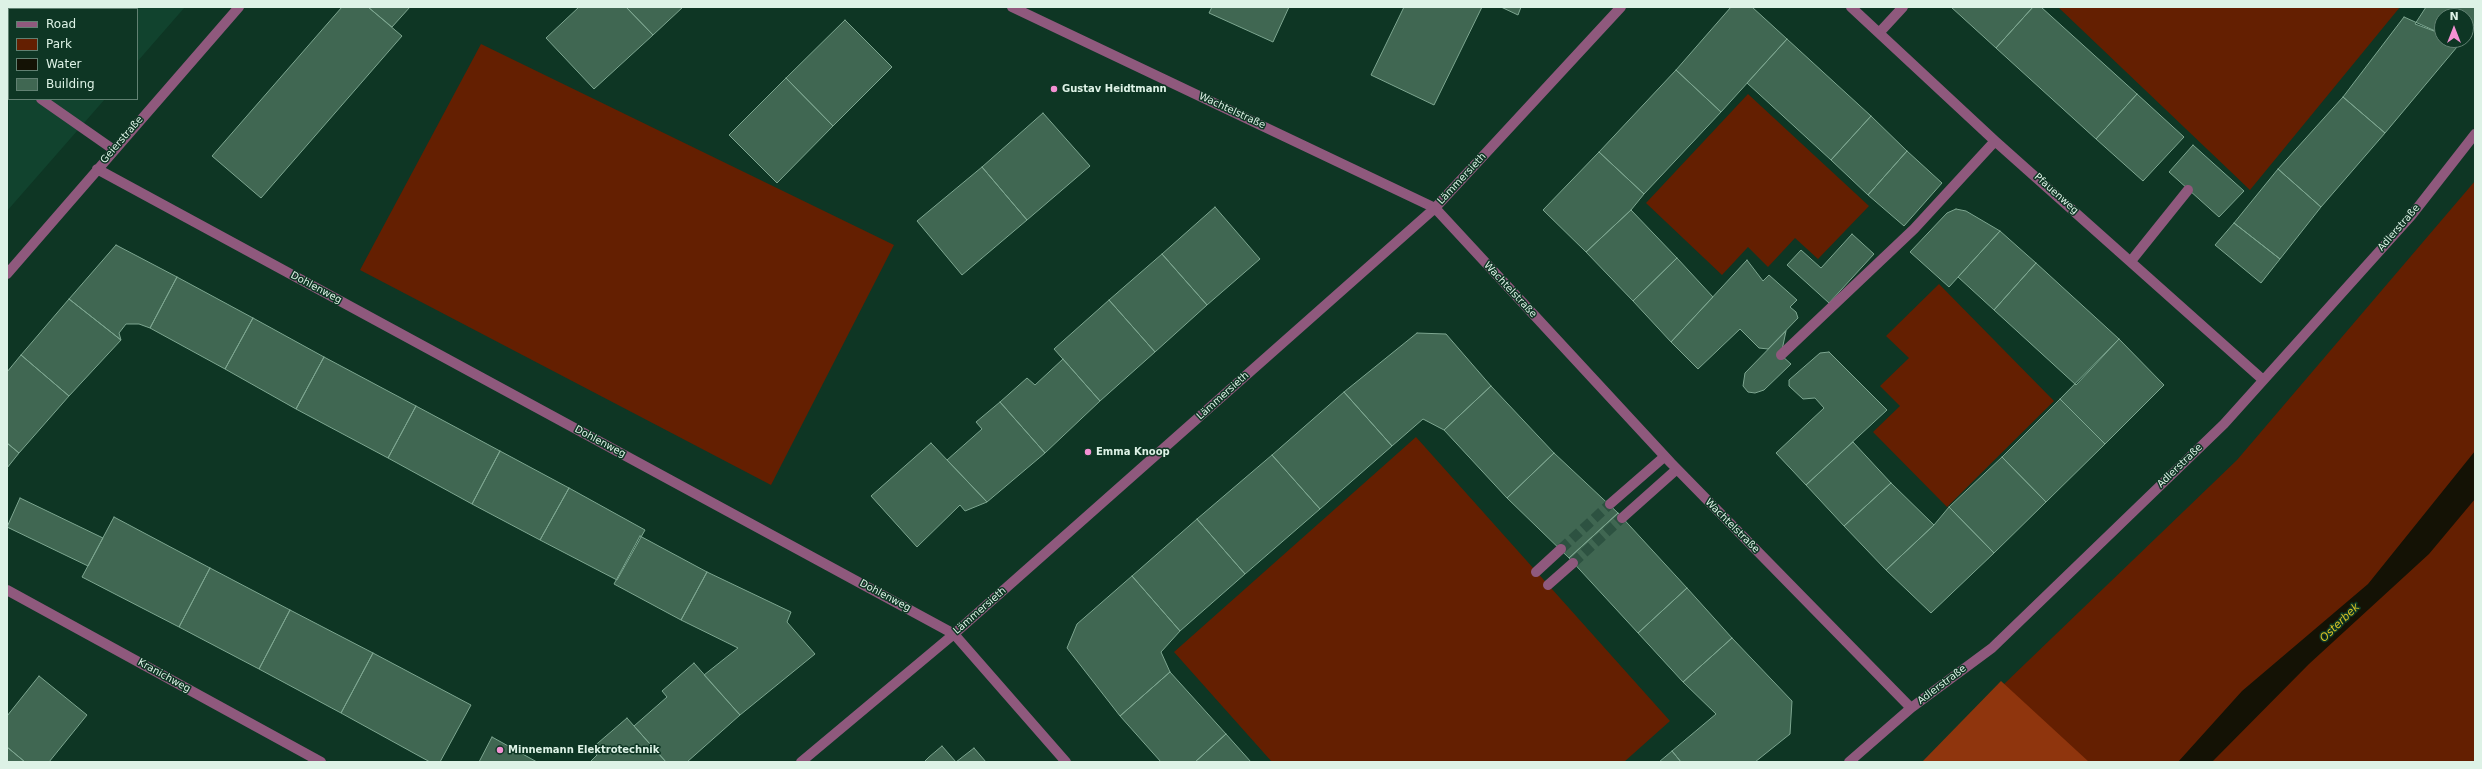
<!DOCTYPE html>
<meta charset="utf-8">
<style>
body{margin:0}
#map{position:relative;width:2482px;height:769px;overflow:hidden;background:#0e3624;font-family:"DejaVu Sans",sans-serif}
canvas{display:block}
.frame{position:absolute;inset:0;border:8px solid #ddf2e6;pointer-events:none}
.legend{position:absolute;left:8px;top:8px;width:130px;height:92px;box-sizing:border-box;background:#0e3624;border:1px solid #618172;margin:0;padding:5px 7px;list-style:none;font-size:12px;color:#ddf2e6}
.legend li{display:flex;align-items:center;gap:8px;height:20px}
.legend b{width:20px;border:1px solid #618172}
.north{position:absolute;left:2434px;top:8px;width:40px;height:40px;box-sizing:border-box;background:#0e3624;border:1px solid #618172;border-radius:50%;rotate:0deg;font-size:11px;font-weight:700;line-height:16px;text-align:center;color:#ddf2e6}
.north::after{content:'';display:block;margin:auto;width:14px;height:18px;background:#f491d3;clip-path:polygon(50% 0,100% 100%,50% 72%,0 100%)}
</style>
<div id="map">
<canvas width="2482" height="769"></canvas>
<div class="frame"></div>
<ul class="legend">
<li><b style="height:5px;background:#8f597d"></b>Road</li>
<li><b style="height:11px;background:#641f01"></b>Park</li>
<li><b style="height:11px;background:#141205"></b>Water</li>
<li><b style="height:11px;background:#406752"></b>Building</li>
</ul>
<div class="north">N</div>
</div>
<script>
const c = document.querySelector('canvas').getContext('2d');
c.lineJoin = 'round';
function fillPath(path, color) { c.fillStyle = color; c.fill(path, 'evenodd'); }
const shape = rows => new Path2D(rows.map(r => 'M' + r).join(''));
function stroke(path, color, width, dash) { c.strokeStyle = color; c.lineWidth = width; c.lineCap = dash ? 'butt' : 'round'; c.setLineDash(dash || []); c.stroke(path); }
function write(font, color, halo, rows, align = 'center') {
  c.font = font + ' "DejaVu Sans",sans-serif'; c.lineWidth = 3; c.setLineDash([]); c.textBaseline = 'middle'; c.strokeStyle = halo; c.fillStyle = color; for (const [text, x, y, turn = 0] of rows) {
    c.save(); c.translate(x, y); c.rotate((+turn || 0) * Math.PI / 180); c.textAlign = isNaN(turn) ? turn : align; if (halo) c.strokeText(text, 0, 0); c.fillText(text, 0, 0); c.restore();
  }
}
fillPath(shape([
 [7,7,185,7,137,62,137,9,9,9,9,99,105,99,7,211]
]), '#11432e');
fillPath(shape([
 [2058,7,2400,7,2250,190],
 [481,44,894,245,771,485,360,270],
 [1748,94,1869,206,1818,259,1795,238,1768,267,1748,247,1722,275,1646,203],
 [2475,181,2475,762,1923,762,2237,460],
 [1939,284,2054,401,1947,507,1873,432,1900,406,1880,386,1909,358,1886,336],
 [1416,437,1670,721,1624,762,1272,762,1174,652]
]), '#641f01');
fillPath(shape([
 [2001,681,2089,762,1922,762]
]), '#8f350d');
fillPath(shape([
 [2475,451,2475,499,2429,554,2309,664,2212,762,2178,762,2242,691,2368,584]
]), '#141205');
const building = shape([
 [7,7,88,7,87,9,9,9,9,59,7,58,7,7],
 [342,7,368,7,402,36,261,198,212,156,342,7],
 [368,7,410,7,392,27,368,7],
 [579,7,626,7,653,35,594,89,546,38,579,7],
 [626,7,683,7,653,35,626,7],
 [1212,7,1289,7,1273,42,1209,13,1212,7],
 [1404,7,1482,7,1434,105,1371,75,1404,7],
 [1501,7,1521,7,1518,15,1501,7],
 [1731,7,1752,7,1787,39,1721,112,1676,70,1731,7],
 [1951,7,2033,7,1996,48,1951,7],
 [2033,7,2041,7,2137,94,2096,139,1996,48,2033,7],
 [2426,7,2475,7,2475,23,2466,36,2466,16,2442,16,2442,34,2415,24,2426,7],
 [2404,17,2442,34,2442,40,2462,41,2385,133,2343,97,2404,17],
 [845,20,892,67,833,126,786,78,845,20],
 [1787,39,1871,116,1831,160,1747,83,1787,39],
 [1676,70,1721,112,1644,194,1599,152,1676,70],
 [786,78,833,126,777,183,729,135,786,78],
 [2137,94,2184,137,2143,181,2096,139,2137,94],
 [2343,97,2385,133,2321,207,2278,169,2343,97],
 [1043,113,1090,166,1027,220,982,167,1043,113],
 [1871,116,1907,151,1868,195,1831,160,1871,116],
 [2193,145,2244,191,2219,217,2169,172,2193,145],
 [1907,151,1942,183,1904,226,1868,195,1907,151],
 [1599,152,1644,194,1631,210,1586,252,1543,210,1599,152],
 [982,167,1027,220,962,275,917,221,982,167],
 [2278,169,2321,207,2280,259,2234,223,2278,169],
 [1215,207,1260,259,1207,305,1162,254,1215,207],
 [1956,209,1966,211,2000,231,1949,287,1910,252,1947,213,1956,209],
 [1631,210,1677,258,1633,301,1586,252,1631,210],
 [2234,223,2280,259,2261,283,2215,245,2234,223],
 [2000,231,2036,263,1994,310,1958,277,2000,231],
 [1852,234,1874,254,1829,303,1787,265,1801,250,1821,268,1852,234],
 [116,245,177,277,150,328,139,324,126,324,119,333,121,340,69,299,116,245],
 [1162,254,1207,305,1155,352,1109,300,1162,254],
 [1677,258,1713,297,1671,342,1633,301,1677,258],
 [1747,260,1763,281,1769,275,1797,300,1790,307,1796,312,1798,318,1768,349,1759,348,1740,329,1698,369,1671,342,1747,260],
 [2036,263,2119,339,2076,385,1994,310,2036,263],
 [177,277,253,318,225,369,150,328,177,277],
 [69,299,121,340,69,396,21,355,69,299],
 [1109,300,1155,352,1100,401,1054,349,1109,300],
 [253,318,324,357,296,409,225,369,253,318],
 [1786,331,1781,355,1791,364,1764,390,1755,393,1748,392,1743,386,1745,373,1786,331],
 [1417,333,1446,334,1491,386,1444,430,1423,419,1392,446,1344,392,1417,333],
 [2119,339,2164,385,2105,444,2060,399,2119,339],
 [1829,352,1887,410,1806,485,1776,453,1824,408,1815,398,1803,399,1789,386,1789,380,1820,353,1829,352],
 [21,355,69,396,19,453,7,443,7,372,21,355],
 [324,357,416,406,388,458,296,409,324,357],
 [1063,359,1100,401,1045,453,1000,402,1027,378,1035,385,1063,359],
 [1491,386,1554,453,1507,498,1444,430,1491,386],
 [1344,392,1392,446,1320,509,1272,455,1344,392],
 [2060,399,2105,444,2046,502,2002,457,2060,399],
 [1000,402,1045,453,987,502,947,460,982,429,976,422,1000,402],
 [416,406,500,451,472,504,388,458,416,406],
 [1853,442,1891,483,1844,526,1806,485,1853,442],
 [7,443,19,453,7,468,7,443],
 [931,443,987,502,965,511,960,505,917,547,871,496,931,443],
 [500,451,569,488,540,540,472,504,500,451],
 [1554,453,1618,513,1569,558,1507,498,1554,453],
 [1272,455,1320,509,1245,574,1197,519,1272,455],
 [2002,457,2046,502,1994,553,1949,507,2002,457],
 [1891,483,1934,525,1886,570,1844,526,1891,483],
 [569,488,645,530,617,580,540,540,569,488],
 [20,498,103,538,88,566,7,527,20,498],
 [1949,507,1994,553,1931,613,1886,570,1934,525,1949,507],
 [1618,513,1687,588,1638,633,1569,558,1618,513],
 [114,517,210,568,179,627,82,577,114,517],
 [1197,519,1245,574,1180,631,1132,576,1197,519],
 [640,536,707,572,681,620,614,584,640,536],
 [210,568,290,610,259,669,179,627,210,568],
 [707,572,791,612,787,622,815,654,740,715,704,675,738,648,681,620,707,572],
 [1132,576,1180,631,1161,652,1170,672,1120,716,1067,648,1077,624,1132,576],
 [1687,588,1732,638,1683,682,1638,633,1687,588],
 [290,610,373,653,341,713,259,669,290,610],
 [1732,638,1792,701,1790,734,1755,762,1681,762,1672,751,1716,714,1683,682,1732,638],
 [373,653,471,705,440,762,430,762,341,713,373,653],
 [694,663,740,715,687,762,666,762,634,726,667,697,662,691,694,663],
 [1170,672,1226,734,1195,762,1161,762,1120,716,1170,672],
 [39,676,87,715,49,762,25,762,7,747,7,716,39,676],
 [627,718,634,726,666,762,590,762,597,755,591,749,627,718],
 [1226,734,1251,762,1195,762,1226,734],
 [492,737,537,762,479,762,492,737],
 [942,746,956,762,924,762,929,757,942,746],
 [7,747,25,762,7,762,7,747],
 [974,748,986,762,955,762,956,762,974,748],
 [1672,751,1681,762,1659,762,1672,751]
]);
fillPath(building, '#406752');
stroke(building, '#7da690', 1);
stroke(shape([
 [1561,549,1610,504],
 [1573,563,1622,518]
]), '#2d5241', 10, [10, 5]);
stroke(shape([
 [1012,7,1435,208,1671,463,1911,708],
 [1851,7,1995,141,2262,379],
 [1879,33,1903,7],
 [7,78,9,79],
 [41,99,114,150],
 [97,169,954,634,1066,762],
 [2131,261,2188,190],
 [7,274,239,7],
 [1781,355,1914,229,1995,141],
 [1610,504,1664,457],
 [1622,518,1677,469],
 [1536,572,1561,549],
 [1548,585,1573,563],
 [7,590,321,762],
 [801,762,954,634,1435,208,1621,7],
 [1849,762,1911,708,1992,648,2224,424,2411,216,2475,134]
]), '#8f597d', 10);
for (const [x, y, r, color] of [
 [1054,89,4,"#f491d3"],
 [1088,452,4,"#f491d3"],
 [500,750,4,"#f491d3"]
]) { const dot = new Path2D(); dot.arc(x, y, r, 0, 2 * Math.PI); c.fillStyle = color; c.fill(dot); stroke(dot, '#0e3624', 1.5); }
write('bold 10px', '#ddf2e6', '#0e3624', [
 ["Gustav Heidtmann",1062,89],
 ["Emma Knoop",1096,452],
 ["Minnemann Elektrotechnik",508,750]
], 'left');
write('10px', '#ddf2e6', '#0e3624', [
 ["Wachtelstraße",1232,111,25],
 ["Geierstraße",122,140,-49],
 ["Lämmersieth",1462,179,-47],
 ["Pfauenweg",2056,194,42],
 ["Adlerstraße",2399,228,-49],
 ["Dohlenweg",316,288,28],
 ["Wachtelstraße",1510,290,47],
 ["Lämmersieth",1223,396,-42],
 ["Dohlenweg",600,442,28],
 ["Adlerstraße",2180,466,-44],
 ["Wachtelstraße",1732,526,45],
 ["Dohlenweg",885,596,28],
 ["Lämmersieth",980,611,-41],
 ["Kranichweg",164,676,29],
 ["Adlerstraße",1942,685,-37]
]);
write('italic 11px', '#d8c223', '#0e3624', [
 ["Osterbek",2340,623,-44]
]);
</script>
